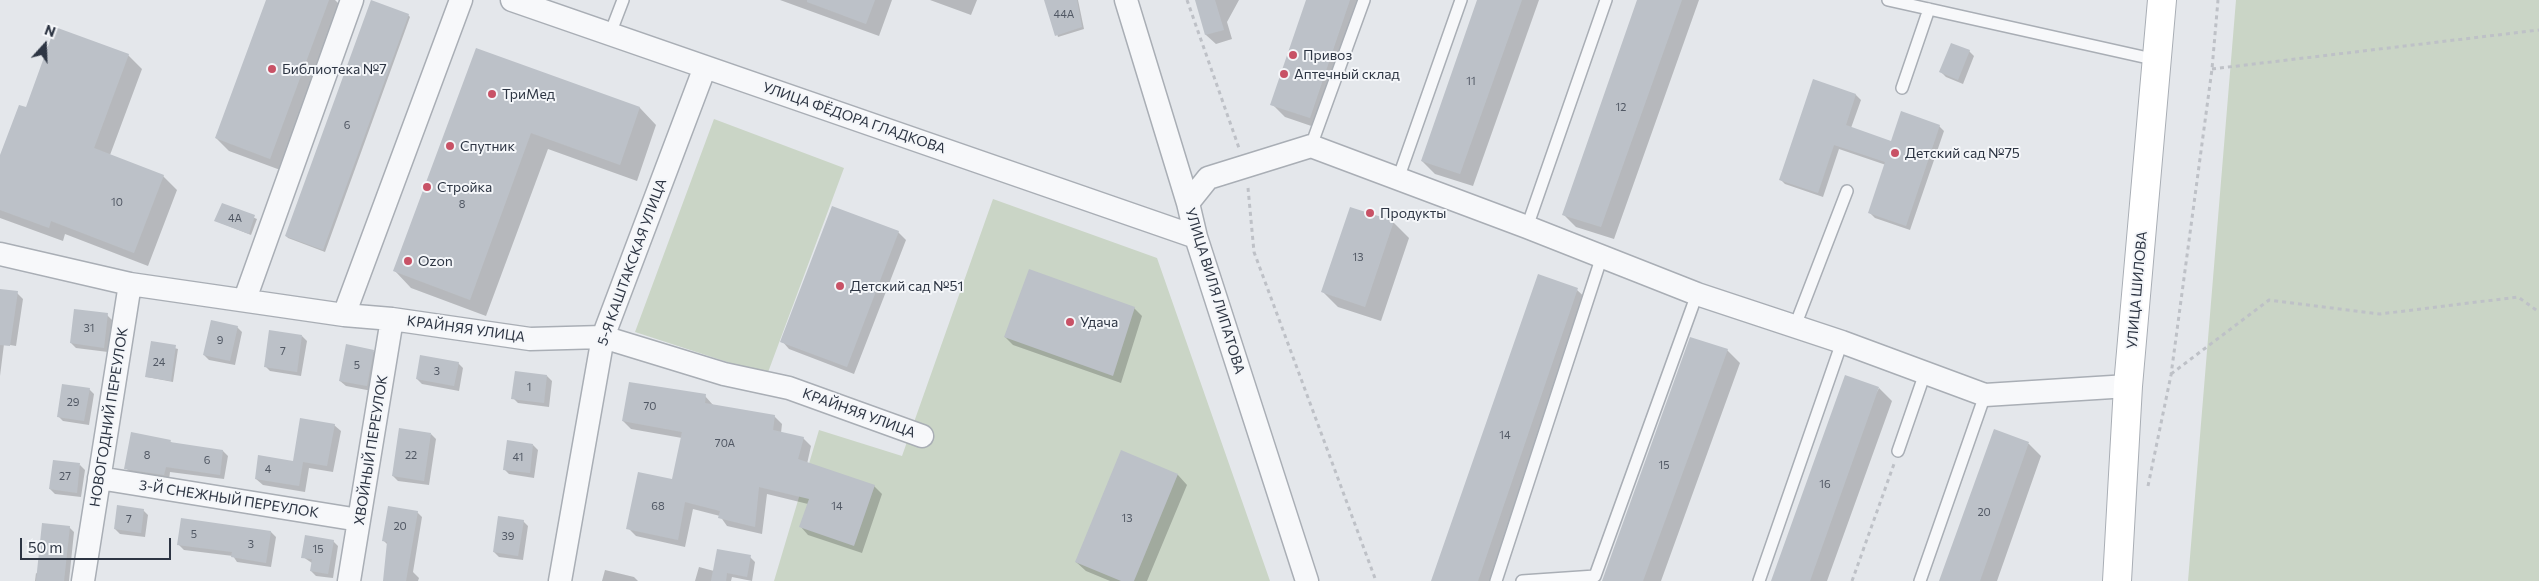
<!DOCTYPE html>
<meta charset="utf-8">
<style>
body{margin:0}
#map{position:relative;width:2539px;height:581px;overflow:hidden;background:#e4e7eb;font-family:Commissioner,sans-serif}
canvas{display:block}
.north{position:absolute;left:20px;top:20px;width:50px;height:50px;-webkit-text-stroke:4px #f4f6f9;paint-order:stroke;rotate:20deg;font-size:14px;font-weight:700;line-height:20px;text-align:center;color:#2d3543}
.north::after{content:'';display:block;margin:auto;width:18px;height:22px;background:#2d3543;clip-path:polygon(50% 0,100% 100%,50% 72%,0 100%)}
.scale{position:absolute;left:20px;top:538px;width:151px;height:22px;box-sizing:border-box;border:2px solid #2d3543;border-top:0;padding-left:6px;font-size:15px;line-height:18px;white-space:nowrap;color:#2d3543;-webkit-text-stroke:4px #f4f6f9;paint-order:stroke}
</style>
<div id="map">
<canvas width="2539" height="581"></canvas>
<div class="north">N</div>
<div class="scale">50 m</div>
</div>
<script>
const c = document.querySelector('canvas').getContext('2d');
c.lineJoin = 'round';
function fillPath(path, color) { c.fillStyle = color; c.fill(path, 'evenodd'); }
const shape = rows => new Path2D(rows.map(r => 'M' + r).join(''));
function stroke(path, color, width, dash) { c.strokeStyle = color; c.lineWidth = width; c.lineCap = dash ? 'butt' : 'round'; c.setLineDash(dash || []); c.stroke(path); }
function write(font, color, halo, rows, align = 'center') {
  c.font = font + ' Commissioner,sans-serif'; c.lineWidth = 4; c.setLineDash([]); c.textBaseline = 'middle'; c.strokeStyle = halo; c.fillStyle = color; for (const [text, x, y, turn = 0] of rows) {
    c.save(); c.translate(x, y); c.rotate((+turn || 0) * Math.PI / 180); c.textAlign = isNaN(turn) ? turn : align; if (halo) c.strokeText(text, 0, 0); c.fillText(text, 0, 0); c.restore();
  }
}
fillPath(shape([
 [2236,0,2539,0,2539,581,2188,581],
 [714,119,844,168,767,375,635,332],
 [993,199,1157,258,1270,581,774,581,819,430,902,456]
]), '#cad5c6');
fillPath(shape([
 [267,0,335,0,343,8,283,171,229,151,216,138],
 [780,0,892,0,879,36],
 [930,0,977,0,971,15],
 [1046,0,1078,0,1084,29,1058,37],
 [1208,0,1239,0,1227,22,1232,39,1216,44,1206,35,1197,3],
 [1307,0,1367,0,1323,130,1285,117,1272,104],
 [1478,0,1539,0,1473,186,1435,174,1422,161],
 [1638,0,1699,0,1614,239,1576,227,1563,214],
 [408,15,410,17,325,252,288,238,286,236],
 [477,50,640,108,656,125,637,181,548,149,486,316,411,288,395,271],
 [1969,51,1974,56,1963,84,1946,77,1941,72],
 [128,55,142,69,110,155,163,176,177,190,148,266,65,234,63,241,0,218,0,159,27,109],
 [1814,81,1856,95,1861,100,1851,128,1892,142,1939,126,1944,131,1910,230,1875,218,1870,213,1886,165,1839,149,1823,197,1785,184,1780,179],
 [223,205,257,219,251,235,216,221],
 [1393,222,1409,238,1381,321,1338,307,1323,292],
 [898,232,906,240,854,374,789,349,782,341],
 [0,290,17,293,23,299,16,346,4,344,0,376],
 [1577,290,1590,302,1495,581,1432,581],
 [1134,308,1142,316,1121,383,1013,345,1005,337],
 [107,315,112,320,108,352,76,348,71,343],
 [237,327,242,332,235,365,209,360,204,355],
 [302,336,307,341,301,376,270,371,265,366],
 [152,342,178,349,173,382,147,377],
 [1727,350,1740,363,1661,581,1604,581],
 [373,351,378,356,372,391,346,386,340,381],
 [458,363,463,368,459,391,422,384,417,379],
 [547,376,552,381,549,407,518,403,513,398],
 [1879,388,1892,401,1827,581,1772,581],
 [89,389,94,394,89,425,63,421,58,416],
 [705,396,713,405,774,416,782,424,781,433,803,438,811,446,807,464,874,486,882,494,862,553,808,535,801,527,808,504,767,494,762,534,727,526,720,516,693,509,685,547,636,536,628,528,673,481,682,438,631,429,623,421],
 [334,425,341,431,333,472,309,468,305,492,263,485,256,479,294,462],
 [1994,431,2029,444,2041,456,1997,581,1941,581],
 [431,434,436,439,429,485,398,481,393,476],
 [170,441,173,444,223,451,228,456,224,479,170,472,169,480,131,473,126,468],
 [533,445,538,450,534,478,509,474,504,469],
 [1122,452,1178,475,1187,485,1147,581,1110,581,1086,571,1076,562],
 [80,465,85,470,81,497,55,494,50,489],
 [143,510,148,515,145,537,120,534,115,529],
 [417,512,422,517,413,572,419,578,418,581,384,581,388,545,383,540],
 [523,521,528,526,523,560,499,557,494,552],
 [69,527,74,532,69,581,35,581,36,573,38,574],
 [271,532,276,537,271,567,237,562,233,556,184,550,179,545],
 [333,541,338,546,333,578,316,576,311,571,312,563,303,557],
 [750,557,755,562,752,581,732,577,731,581,695,581,699,567,714,571],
 [605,570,634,577,638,581,602,581]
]), '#0003');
fillPath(shape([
 [266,0,329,0,270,159,215,138],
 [371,0,409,14,323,250,285,236],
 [807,0,875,0,866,24,807,2],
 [1044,0,1077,0,1082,27,1055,36],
 [1195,0,1215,0,1224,30,1205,35],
 [1306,0,1350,0,1310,118,1270,105],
 [1477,0,1522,0,1460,174,1421,161],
 [1637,0,1682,0,1601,227,1562,215],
 [55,27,129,54,94,148,164,175,134,253,51,221,49,228,0,210,0,155,19,105,26,107],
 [1951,43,1970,50,1958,80,1939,72],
 [476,48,640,107,620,165,531,133,470,300,393,271],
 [1813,79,1856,94,1846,125,1891,141,1901,111,1940,125,1906,226,1868,213,1885,162,1834,145,1818,193,1779,180],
 [222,203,255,215,249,234,214,221],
 [832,206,899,231,847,367,780,342],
 [1350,207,1394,221,1365,307,1321,292],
 [1029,269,1135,307,1113,376,1004,337],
 [1538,274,1578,288,1478,581,1431,581],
 [0,289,18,291,10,346,0,345],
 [74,309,108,313,104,348,70,343],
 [211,320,238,326,230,361,203,355],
 [269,330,302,335,297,372,264,367],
 [1690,337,1728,349,1643,581,1602,581],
 [151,341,176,345,171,381,145,377],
 [346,344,374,350,367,386,339,381],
 [420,355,459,362,454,386,416,379],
 [515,371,547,375,544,403,511,399],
 [1845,375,1879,387,1810,581,1771,581],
 [629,382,706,394,705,403,775,415,773,430,804,437,798,459,875,485,854,546,799,527,809,499,759,487,755,527,718,518,720,511,685,502,678,540,626,529,638,472,672,479,682,432,622,421],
 [62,384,90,388,84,421,57,417],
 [300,418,335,424,327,466,303,462,299,486,255,479,258,455,293,461],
 [399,428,431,433,424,481,392,476],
 [1994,429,2029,442,1980,581,1939,581],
 [131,432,171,440,170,442,223,450,220,475,166,467,164,475,124,469],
 [507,440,533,444,530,473,503,470],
 [1121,450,1178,474,1134,581,1121,581,1075,562],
 [53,460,80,463,77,493,49,489],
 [117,505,144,509,141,533,114,529],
 [388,506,418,511,406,581,383,581,387,542,382,541],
 [498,516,524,520,518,556,493,552],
 [181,518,271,531,266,563,231,557,232,552,177,545],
 [42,523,70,526,64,581,36,581],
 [305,535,334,540,328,574,310,571,312,559,301,558],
 [717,549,751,555,747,577,727,573,726,581,711,581]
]), '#bcc1c8');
const lane = shape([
 [1888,0,2157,60],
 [610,34,623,0],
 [1902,88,1929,9],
 [1311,146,1364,0],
 [1398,179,1461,0],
 [1527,227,1606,0],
 [1795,326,1847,191],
 [1898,451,1925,373],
 [1496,581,1602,256],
 [1522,581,1595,576,1697,294],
 [1759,581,1842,342],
 [1920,581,1985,395]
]);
const street = shape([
 [512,0,1196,237],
 [1126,0,1188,203,1196,237,1307,581],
 [1188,203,1208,178,1311,146,1527,227,1697,294,1842,342,1985,395,2128,386],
 [0,254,130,284,344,315,392,319,530,339,603,337,724,374,789,388,922,436],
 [245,299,352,0],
 [344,315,461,0],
 [99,478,359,520],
 [83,581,130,284],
 [349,581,392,319],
 [560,581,603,337,705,67]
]);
const secondary = shape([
 [2117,581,2128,386,2162,0]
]);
stroke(lane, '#a9aeb5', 14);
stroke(street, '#a9aeb5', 25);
stroke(secondary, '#a9aeb5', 30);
stroke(shape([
 [1187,0,1239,148],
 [2212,69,2539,30],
 [1248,188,1254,252,1376,581],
 [2171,374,2269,300,2380,314,2518,297,2539,312],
 [2148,486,2171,375,2212,69,2218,0],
 [1852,581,1894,464]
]), '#bec1c7', 3, [4, 4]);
stroke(lane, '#f7f8fa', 11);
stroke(street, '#f7f8fa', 22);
stroke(secondary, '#fff', 28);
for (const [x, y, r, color] of [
 [1293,55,5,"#c85266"],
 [272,69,5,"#c85266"],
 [1284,74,5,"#c85266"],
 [492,94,5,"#c85266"],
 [450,146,5,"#c85266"],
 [1895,153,5,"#c85266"],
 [427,187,5,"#c85266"],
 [1370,213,5,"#c85266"],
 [408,261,5,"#c85266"],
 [840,286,5,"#c85266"],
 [1070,322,5,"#c85266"]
]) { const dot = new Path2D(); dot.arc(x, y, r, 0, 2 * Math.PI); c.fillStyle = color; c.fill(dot); stroke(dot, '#f4f6f9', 2); }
write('11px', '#515864', null, [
 ["44А",1064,14],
 ["11",1471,81],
 ["12",1621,107],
 ["6",347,125],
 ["10",117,202],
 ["8",462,204],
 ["4А",235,218],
 ["13",1358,257],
 ["31",89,328],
 ["9",220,340],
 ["7",283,351],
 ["24",159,362],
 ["5",357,365],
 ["3",437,371],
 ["1",529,387],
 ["29",73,402],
 ["70",650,406],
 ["14",1505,435],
 ["70А",725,443],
 ["8",147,455],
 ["22",411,455],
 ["41",518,457],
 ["6",207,460],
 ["15",1664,465],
 ["4",268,469],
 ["27",65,476],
 ["16",1825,484],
 ["68",658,506],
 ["14",837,506],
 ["20",1984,512],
 ["13",1127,518],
 ["7",129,519],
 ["20",400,526],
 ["5",194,534],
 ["39",508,536],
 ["3",251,544],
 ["15",318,549]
]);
write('14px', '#2d3543', '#f4f6f9', [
 ["Привоз",1303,55],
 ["Библиотека №7",282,69],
 ["Аптечный склад",1294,74],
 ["ТриМед",502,94],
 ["Спутник",460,146],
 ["Детский сад №75",1905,153],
 ["Стройка",437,187],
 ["Продукты",1380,213],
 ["Ozon",418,261],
 ["Детский сад №51",850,286],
 ["Удача",1080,322]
], 'left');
write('14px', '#2d3543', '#f4f6f9', [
 ["УЛИЦА ФЁДОРА ГЛАДКОВА",854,118,19],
 ["5-Я КАШТАКСКАЯ УЛИЦА",632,262,-70],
 ["УЛИЦА ШИЛОВА",2137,290,-85],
 ["УЛИЦА ВИЛЯ ЛИПАТОВА",1215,291,73],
 ["КРАЙНЯЯ УЛИЦА",466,329,8],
 ["КРАЙНЯЯ УЛИЦА",859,413,20],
 ["НОВОГОДНИЙ ПЕРЕУЛОК",109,417,-81],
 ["ХВОЙНЫЙ ПЕРЕУЛОК",371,450,-81],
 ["3-Й СНЕЖНЫЙ ПЕРЕУЛОК",229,499,9]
]);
</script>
